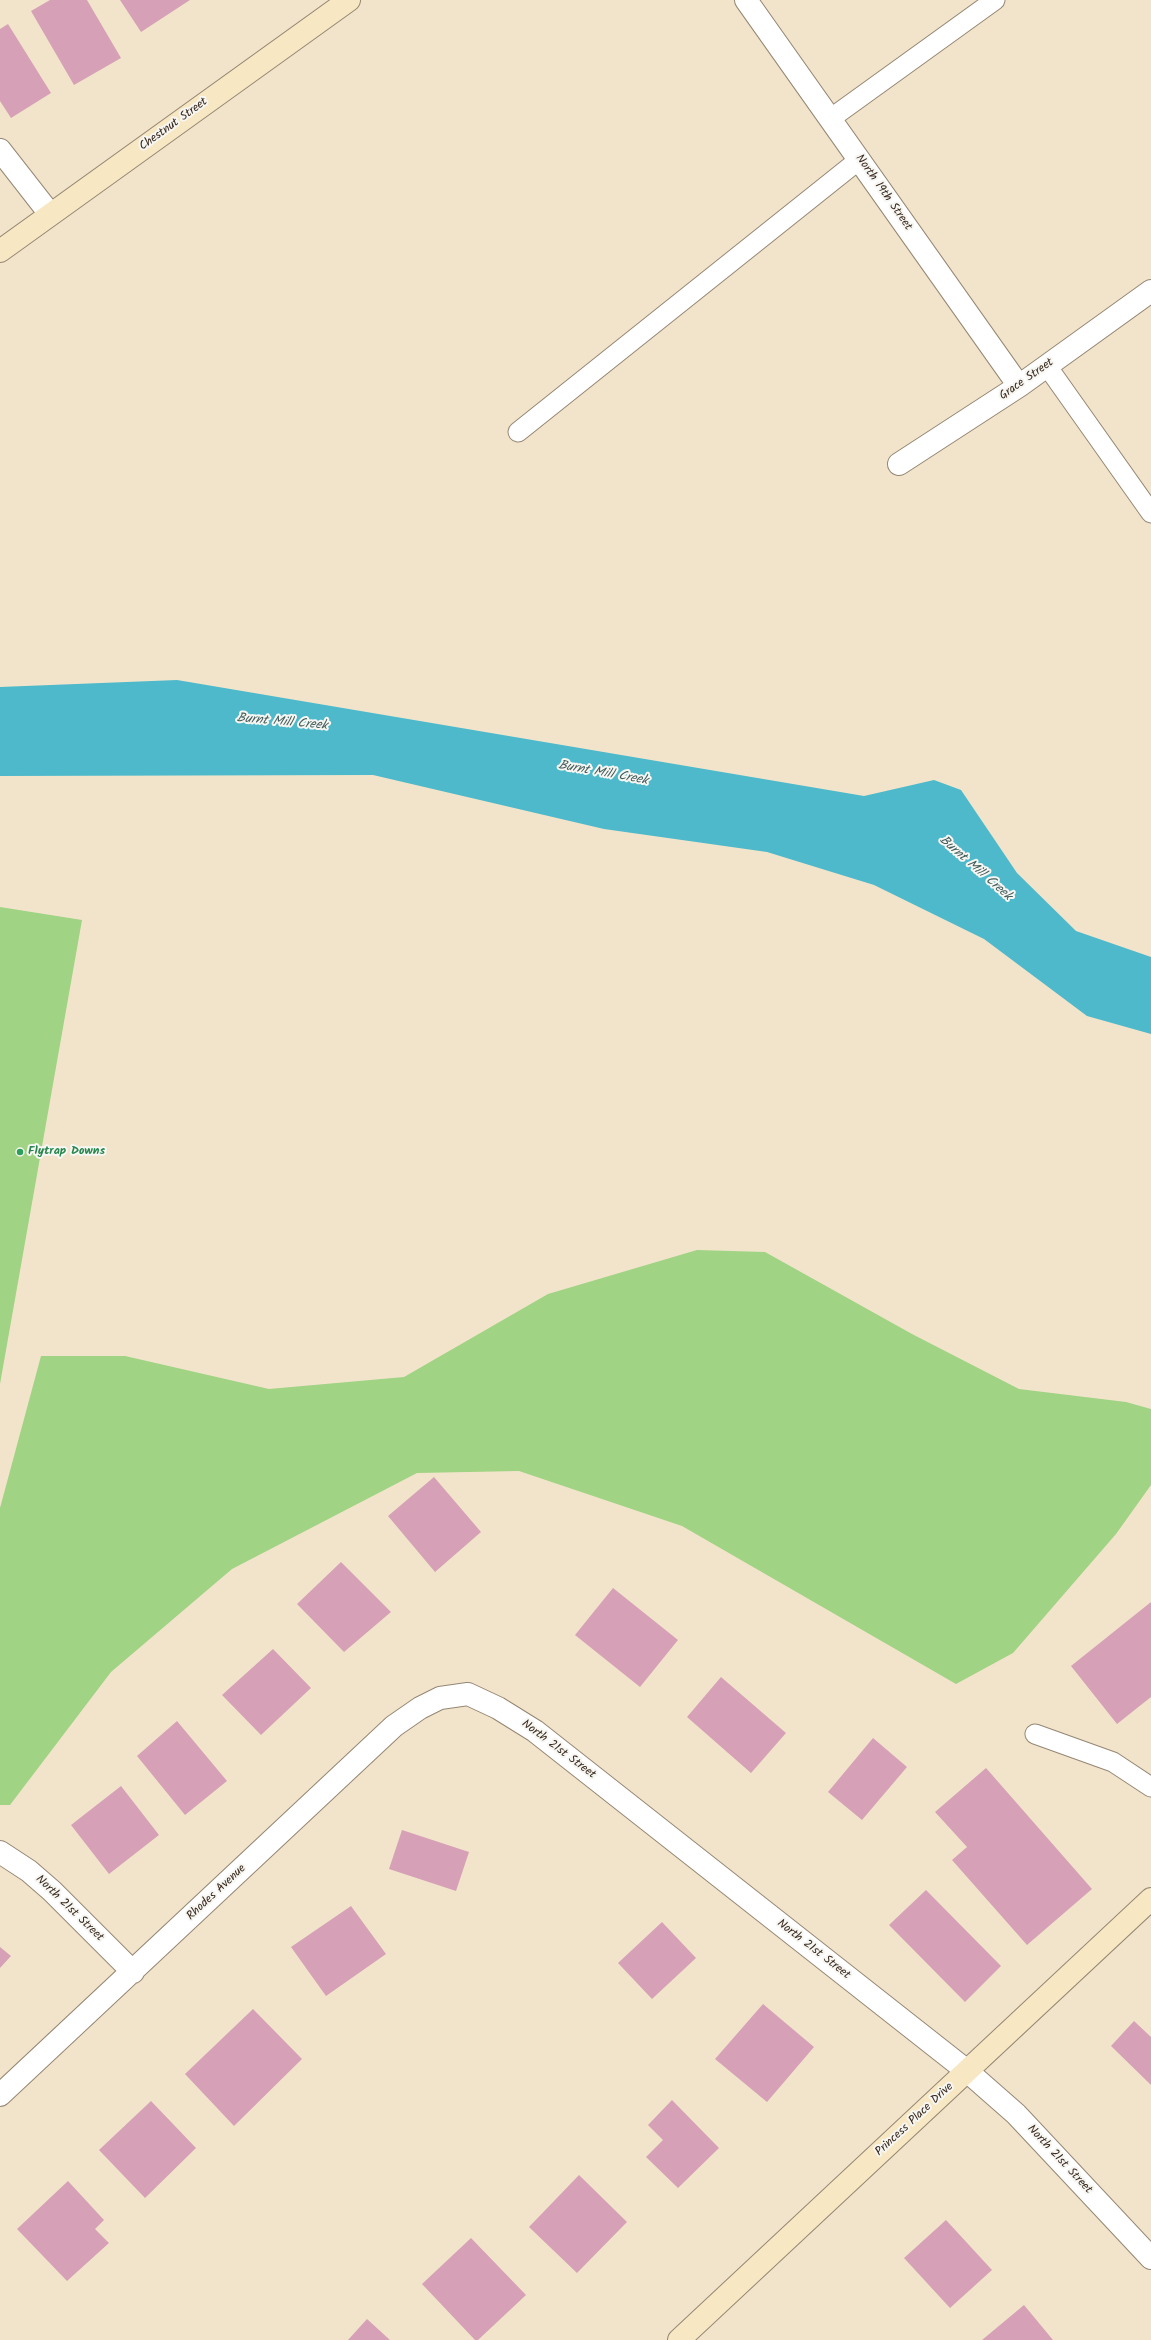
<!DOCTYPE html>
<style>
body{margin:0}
canvas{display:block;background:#f1e4cb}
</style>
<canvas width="1151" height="2340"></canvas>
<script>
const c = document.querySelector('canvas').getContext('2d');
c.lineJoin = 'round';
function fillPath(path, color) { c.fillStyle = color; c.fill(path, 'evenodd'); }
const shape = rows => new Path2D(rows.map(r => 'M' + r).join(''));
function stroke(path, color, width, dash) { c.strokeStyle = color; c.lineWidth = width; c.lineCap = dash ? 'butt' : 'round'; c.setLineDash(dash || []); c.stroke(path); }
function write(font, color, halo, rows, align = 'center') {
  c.font = font + ' Kalam,sans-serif'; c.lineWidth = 4; c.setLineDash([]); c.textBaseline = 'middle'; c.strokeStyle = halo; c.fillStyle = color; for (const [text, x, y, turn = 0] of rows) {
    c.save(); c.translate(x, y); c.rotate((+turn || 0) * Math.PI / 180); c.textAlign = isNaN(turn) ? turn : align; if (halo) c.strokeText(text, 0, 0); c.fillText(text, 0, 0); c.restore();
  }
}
fillPath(shape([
 [0,907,82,920,0,1384],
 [697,1250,765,1252,912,1334,1019,1389,1126,1402,1151,1409,1151,1485,1116,1534,1013,1653,956,1684,682,1526,519,1471,417,1473,232,1569,111,1672,10,1805,0,1805,0,1508,41,1356,125,1356,269,1389,404,1377,548,1294]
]), '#a0d383');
fillPath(shape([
 [177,680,864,796,934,780,961,790,1017,873,1076,931,1151,957,1151,1034,1087,1016,984,939,874,885,767,852,604,829,373,775,0,776,0,687]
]), '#4eb9cb');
fillPath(shape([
 [50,0,87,0,121,58,74,85,31,11],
 [120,0,190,0,141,32],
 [8,24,51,93,11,118,0,101,0,29],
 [434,1477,481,1532,435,1572,388,1516],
 [341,1562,391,1612,344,1652,297,1604],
 [613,1588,678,1640,640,1687,575,1635],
 [1151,1602,1151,1697,1117,1724,1071,1666],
 [273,1649,311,1688,261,1735,222,1695],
 [721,1677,786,1733,751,1773,687,1717],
 [177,1721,227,1781,185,1815,137,1756],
 [873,1738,907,1767,862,1820,828,1792],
 [986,1768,1092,1889,1027,1945,952,1860,967,1847,935,1812],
 [121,1786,159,1835,109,1874,71,1825],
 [402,1830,469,1852,456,1891,389,1869],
 [926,1890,1001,1966,965,2002,889,1925],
 [351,1906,386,1954,326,1996,291,1947],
 [662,1922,696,1958,652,1999,618,1963],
 [0,1947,11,1956,0,1968],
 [763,2004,814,2047,767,2102,715,2059],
 [253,2009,302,2059,234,2126,185,2074],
 [1134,2021,1151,2037,1151,2085,1111,2046],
 [672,2100,719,2148,678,2188,646,2157,663,2140,648,2125],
 [151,2101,196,2148,145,2198,99,2150],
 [579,2175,627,2222,577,2273,529,2227],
 [68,2181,104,2220,95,2229,109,2243,67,2281,17,2229],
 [946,2220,992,2270,950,2308,904,2258],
 [471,2238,526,2295,478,2340,475,2340,422,2284],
 [1024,2305,1053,2340,982,2340],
 [367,2319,390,2340,348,2340]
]), '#d6a1b6');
const lane = shape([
 [830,119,995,0],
 [1047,366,1151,513],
 [518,432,860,159],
 [1035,1734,1113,1762,1151,1787]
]);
const street = shape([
 [746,0,1019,386],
 [0,150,50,214],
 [899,464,1019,386,1151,291],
 [0,1852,29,1871,52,1891,133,1972],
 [0,2095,394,1726,420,1708,440,1698,468,1694,498,1708,535,1731,967,2071,1016,2114,1151,2258]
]);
const secondary = shape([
 [0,251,349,0],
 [679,2340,1151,1899]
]);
stroke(lane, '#968774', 21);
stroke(street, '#968774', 24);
stroke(secondary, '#968774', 24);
stroke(lane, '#fff', 19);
stroke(street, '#fff', 22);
stroke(secondary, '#f7e8c3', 22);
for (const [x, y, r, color] of [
 [20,1152,4,"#2e9e5b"]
]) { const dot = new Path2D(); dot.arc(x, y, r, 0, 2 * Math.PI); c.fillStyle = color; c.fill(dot); stroke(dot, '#f6f6f2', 1.5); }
write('12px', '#3b2a1e', '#f6f6f2', [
 ["Chestnut Street",174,125,-36],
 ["North 19th Street",883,193,55],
 ["Grace Street",1027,380,-35],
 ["North 21st Street",558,1750,37],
 ["Rhodes Avenue",217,1893,-43],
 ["North 21st Street",69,1909,44],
 ["North 21st Street",813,1950,38],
 ["Princess Place Drive",915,2120,-43],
 ["North 21st Street",1059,2160,47]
]);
write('bold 12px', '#27864d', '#f6f6f2', [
 ["Flytrap Downs",28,1152]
], 'left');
write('italic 13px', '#425c5b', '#f6f6f2', [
 ["Burnt Mill Creek",282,723,5],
 ["Burnt Mill Creek",603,774,10],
 ["Burnt Mill Creek",975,869,41]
]);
</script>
